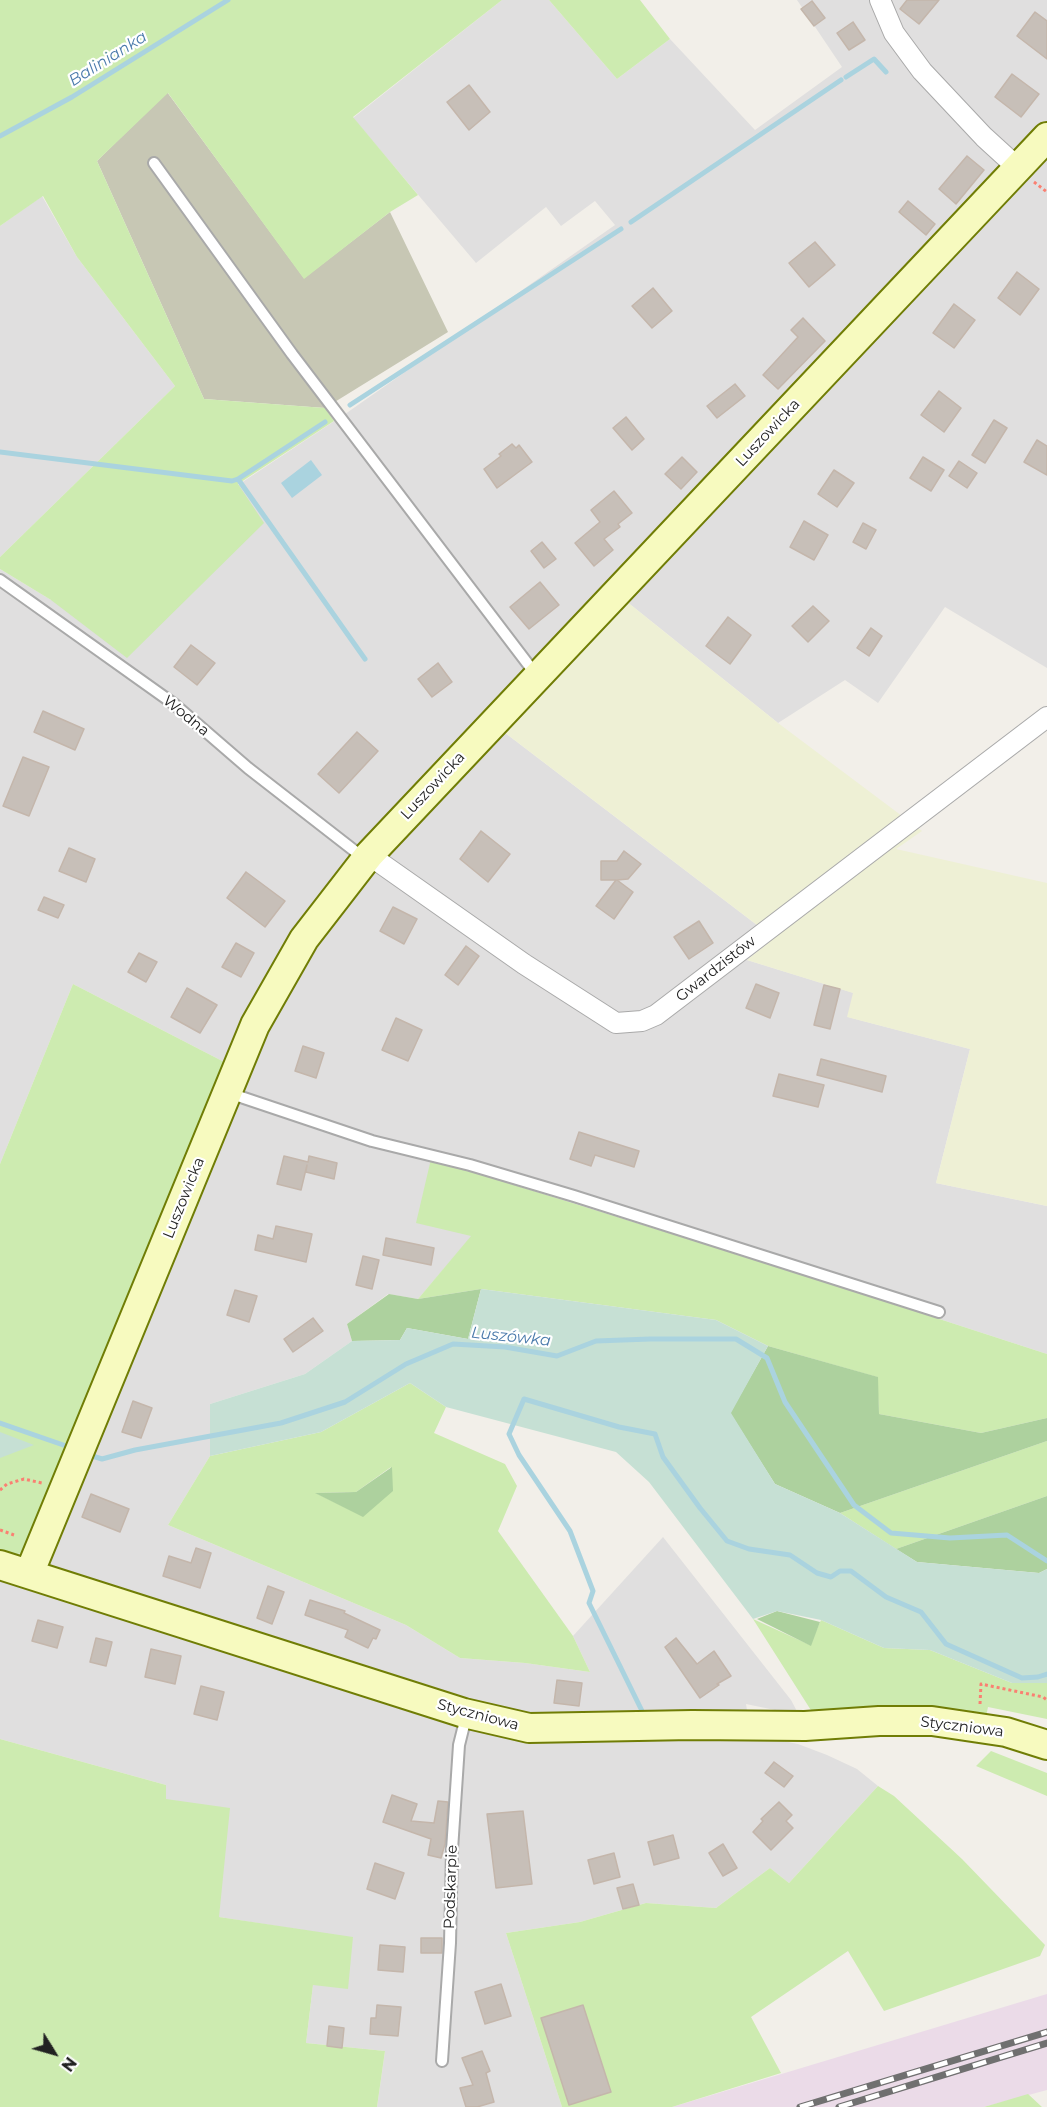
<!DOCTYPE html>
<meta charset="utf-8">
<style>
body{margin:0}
#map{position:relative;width:1047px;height:2107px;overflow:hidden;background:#f2efe9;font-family:Montserrat,sans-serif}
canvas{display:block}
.north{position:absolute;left:24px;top:2023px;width:60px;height:60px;-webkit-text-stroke:4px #fff;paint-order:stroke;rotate:127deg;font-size:16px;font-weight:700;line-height:24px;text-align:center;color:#222}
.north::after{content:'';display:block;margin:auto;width:21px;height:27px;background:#222;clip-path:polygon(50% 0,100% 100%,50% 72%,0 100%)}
</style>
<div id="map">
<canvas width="1047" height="2107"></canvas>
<div class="north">N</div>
</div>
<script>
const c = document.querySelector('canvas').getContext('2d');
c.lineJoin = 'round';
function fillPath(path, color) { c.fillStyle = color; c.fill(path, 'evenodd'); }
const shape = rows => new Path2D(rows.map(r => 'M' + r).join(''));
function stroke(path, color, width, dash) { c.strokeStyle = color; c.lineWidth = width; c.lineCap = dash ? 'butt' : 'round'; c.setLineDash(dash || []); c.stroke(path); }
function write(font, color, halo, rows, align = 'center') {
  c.font = font + ' Montserrat,sans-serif'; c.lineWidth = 4.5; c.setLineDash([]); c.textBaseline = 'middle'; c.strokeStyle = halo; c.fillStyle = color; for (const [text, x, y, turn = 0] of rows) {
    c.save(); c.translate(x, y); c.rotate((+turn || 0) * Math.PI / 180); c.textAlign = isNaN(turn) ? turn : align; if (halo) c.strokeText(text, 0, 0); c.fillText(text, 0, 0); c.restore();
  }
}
fillPath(shape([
 [502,0,549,0,617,79,670,39,755,130,842,67,797,0,1047,0,1047,125,366,846,228,1064,73,984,0,1164,0,569,51,600,238,485,348,412,615,225,595,201,561,226,546,207,476,263,353,118],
 [1047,153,1047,668,945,607,878,703,845,680,778,723,626,601],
 [42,196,77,257,175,386,0,557,0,226],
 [500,729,774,938,747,960,854,993,848,1017,970,1049,936,1183,1047,1206,1047,1354,804,1275,431,1159,472,1236,418,1299,388,1294,347,1324,352,1341,305,1374,210,1404,210,1456,168,1525,406,1625,460,1658,525,1663,590,1672,573,1636,663,1537,791,1700,799,1715,746,1704,747,1710,620,1715,507,1715,41,1570,262,1030,309,944],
 [0,1581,269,1663,451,1722,768,1738,798,1744,827,1755,857,1769,878,1786,789,1883,770,1868,716,1908,646,1903,580,1922,506,1933,562,2107,377,2107,385,2051,306,2043,313,1985,353,1938,219,1917,166,1799,166,1785,0,1739]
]), '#e0dfdf');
fillPath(shape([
 [1047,1994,1047,2090,984,2107,672,2107]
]), '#ebdbe8');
fillPath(shape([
 [167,92,304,278,390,212,448,332,325,408,204,399,97,161]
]), '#c7c7b4');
fillPath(shape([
 [626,601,778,723,922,831,896,849,1047,883,1047,1206,936,1183,970,1049,847,1017,853,993,747,960,774,938,500,729]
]), '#eef0d5');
fillPath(shape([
 [0,0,502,0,353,117,418,195,390,212,304,279,168,93,97,161,204,399,325,408,334,421,238,484,264,523,127,658,51,600,0,569,0,557,175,386,77,257,43,196,0,226],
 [549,0,640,0,670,39,617,79],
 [73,984,228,1064,30,1540,21,1553,12,1556,0,1552,0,1164],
 [431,1159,804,1275,1047,1354,1047,1418,981,1433,879,1414,877,1377,768,1346,716,1320,481,1289,418,1299,471,1236,416,1223],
 [410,1383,446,1407,434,1433,505,1464,517,1486,498,1531,573,1636,590,1672,525,1663,460,1658,406,1625,168,1525,210,1456,321,1432],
 [391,1467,363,1516,316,1493,356,1492],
 [1047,1441,1047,1496,896,1549,840,1513],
 [753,1619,810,1645,821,1620,884,1648,930,1650,1012,1683,1047,1683,1047,1719,988,1707,986,1717,814,1715],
 [0,1739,166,1785,166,1799,230,1808,219,1917,353,1937,348,1989,313,1985,306,2043,385,2051,377,2107,0,2107],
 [991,1751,1047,1773,1047,1796,976,1766],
 [878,1786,894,1796,962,1859,1045,1945,1040,1956,884,2011,848,1951,751,2017,781,2073,672,2107,562,2107,506,1933,580,1922,646,1903,716,1908,770,1868,789,1883],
 [1028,2094,1042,2107,984,2107]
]), '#cdebb0');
fillPath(shape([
 [481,1289,468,1339,407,1328,400,1340,352,1341,347,1324,389,1294,418,1299],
 [768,1346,878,1377,879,1414,981,1433,1047,1418,1047,1441,840,1513,775,1484,730,1413],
 [392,1467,393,1491,363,1517,315,1493,356,1492],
 [1047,1496,1047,1569,1039,1573,917,1562,896,1549],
 [777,1611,820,1622,811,1646,757,1619]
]), '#add19e');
fillPath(shape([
 [481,1289,716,1320,768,1346,731,1413,775,1484,840,1513,917,1562,1039,1573,1047,1569,1047,1683,1012,1683,930,1650,884,1648,821,1620,777,1611,753,1619,649,1482,616,1452,446,1407,410,1383,321,1432,210,1456,210,1404,305,1374,352,1341,400,1340,407,1328,468,1339],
 [0,1432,34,1445,0,1458]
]), '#c6e0d4');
fillPath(shape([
 [311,460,322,475,292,498,281,483]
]), '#aad3df');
stroke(shape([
 [846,77,874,59,886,72],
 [0,136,72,97,228,0],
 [631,222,841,80],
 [350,405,621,229],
 [0,452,232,481,238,479,325,422],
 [238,479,365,659],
 [0,1423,72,1448],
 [86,1454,102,1459,135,1450,281,1423,345,1402,406,1364,453,1344,505,1347,557,1356,596,1341,650,1339,736,1339,767,1358,785,1402,854,1505,891,1533,950,1538,1007,1535,1047,1561],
 [644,1715,589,1603,593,1591,570,1531,519,1455,509,1434,524,1399,619,1427,655,1434,663,1457,700,1508,727,1541,749,1549,790,1555,817,1573,831,1577,840,1571,851,1571,886,1597,921,1612,946,1644,1022,1678,1038,1677,1047,1674]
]), '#aad3df', 5);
const building = shape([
 [907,0,939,0,919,24,900,9,907,0],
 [812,1,825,18,814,26,801,9,812,1],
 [1035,12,1047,21,1047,59,1017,36,1035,12],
 [853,22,865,40,849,50,837,33,853,22],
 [1012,74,1039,94,1021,117,995,97,1012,74],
 [469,85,490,112,469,130,447,102,469,85],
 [967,156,984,170,956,204,939,189,967,156],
 [908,201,935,224,926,235,899,212,908,201],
 [815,242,835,265,809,287,789,263,815,242],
 [1017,272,1039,289,1020,315,998,298,1017,272],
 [653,288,672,311,652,328,632,306,653,288],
 [954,304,975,320,954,348,933,333,954,304],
 [803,318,825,341,778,389,763,375,798,337,791,330,803,318],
 [735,384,745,396,717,418,707,406,735,384],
 [939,391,961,408,944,432,921,415,939,391],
 [626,417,644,439,632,450,613,428,626,417],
 [994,420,1007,428,985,463,972,455,994,420],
 [1037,440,1047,446,1047,475,1024,462,1037,440],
 [512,444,516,448,519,445,532,462,497,488,484,469,501,456,499,454,512,444],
 [682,457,697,472,681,489,665,474,682,457],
 [923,457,944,470,931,491,910,478,923,457],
 [959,461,977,473,967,488,949,476,959,461],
 [834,470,854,483,837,507,818,494,834,470],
 [614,491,632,513,618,524,620,527,604,539,613,550,594,566,575,543,600,522,591,510,614,491],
 [804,521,828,535,814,560,790,547,804,521],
 [863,523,876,530,866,549,853,542,863,523],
 [542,542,556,559,544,568,531,551,542,542],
 [540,582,559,605,529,629,510,607,540,582],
 [813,606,829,621,808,642,792,626,813,606],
 [728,617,751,635,730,664,706,646,728,617],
 [871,628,882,636,869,656,857,648,871,628],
 [191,645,215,663,197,685,174,667,191,645],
 [438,663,452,682,432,697,418,679,438,663],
 [43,711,84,729,75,750,34,732,43,711],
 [357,732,378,751,339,793,318,774,357,732],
 [23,757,49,767,29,816,3,806,23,757],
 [481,831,510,854,488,882,460,859,481,831],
 [69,848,95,859,86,882,59,871,69,848],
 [624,851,641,864,628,879,617,880,633,892,614,919,596,906,616,880,601,880,601,861,617,861,624,851],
 [246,872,285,901,265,927,227,898,246,872],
 [44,897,64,905,58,918,38,910,44,897],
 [393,907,417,919,404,944,380,931,393,907],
 [699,921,713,943,689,959,674,937,699,921],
 [236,943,254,953,241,977,222,967,236,943],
 [466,946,479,956,458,985,445,975,466,946],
 [139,953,157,962,146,982,128,972,139,953],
 [756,984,779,993,770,1018,746,1008,756,984],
 [824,985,840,989,830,1029,814,1025,824,985],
 [187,988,217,1005,200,1033,171,1017,187,988],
 [396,1018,422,1030,408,1061,382,1050,396,1018],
 [303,1046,324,1053,316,1078,295,1071,303,1046],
 [821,1059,886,1076,882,1092,817,1075,821,1059],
 [779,1074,824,1085,818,1107,773,1096,779,1074],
 [579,1132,639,1151,634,1167,595,1155,591,1166,570,1159,579,1132],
 [284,1156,308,1162,309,1156,337,1163,334,1179,306,1172,307,1165,301,1190,277,1184,284,1156],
 [276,1226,312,1234,306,1262,255,1250,258,1235,273,1239,276,1226],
 [386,1238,434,1248,431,1265,383,1255,386,1238],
 [363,1256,379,1260,372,1289,356,1285,363,1256],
 [235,1290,257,1296,249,1322,227,1315,235,1290],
 [313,1318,323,1331,293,1352,284,1339,313,1318],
 [133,1401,152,1408,141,1438,122,1432,133,1401],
 [91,1494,129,1509,120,1532,82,1517,91,1494],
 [196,1548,211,1553,200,1588,163,1576,169,1556,191,1563,196,1548],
 [268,1586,284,1592,272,1624,257,1618,268,1586],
 [310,1600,345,1611,344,1613,380,1630,376,1639,373,1638,368,1648,345,1637,348,1630,305,1615,310,1600],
 [38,1620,63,1627,57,1648,32,1641,38,1620],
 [96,1638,112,1642,106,1666,90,1662,96,1638],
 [676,1638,697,1664,714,1651,731,1676,717,1684,719,1685,700,1698,665,1647,676,1638],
 [151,1649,181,1656,175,1684,145,1677,151,1649],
 [557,1680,582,1683,579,1706,554,1703,557,1680],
 [201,1686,224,1692,217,1720,194,1714,201,1686],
 [774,1762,793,1776,784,1787,765,1773,774,1762],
 [392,1795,417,1804,411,1821,434,1823,438,1801,448,1802,445,1844,441,1858,428,1855,431,1839,383,1822,392,1795],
 [779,1802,792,1815,786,1821,793,1828,771,1850,753,1832,763,1821,761,1819,779,1802],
 [523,1811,532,1884,496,1888,487,1814,523,1811],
 [673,1835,679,1858,654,1865,648,1842,673,1835],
 [723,1844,737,1868,723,1876,709,1853,723,1844],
 [614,1853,620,1877,594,1884,588,1860,614,1853],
 [375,1863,404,1873,395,1899,367,1889,375,1863],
 [633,1884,639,1905,623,1909,617,1888,633,1884],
 [421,1938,442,1938,442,1953,421,1953,421,1938],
 [380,1945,405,1947,403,1972,378,1970,380,1945],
 [501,1984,511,2016,485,2024,475,1992,501,1984],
 [377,2005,401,2007,398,2036,370,2034,371,2018,376,2018,377,2005],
 [583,2005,611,2092,569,2105,541,2018,583,2005],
 [329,2026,344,2028,342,2048,327,2046,329,2026],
 [482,2051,490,2071,486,2073,494,2102,477,2107,466,2107,460,2088,473,2085,462,2058,482,2051]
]);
fillPath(building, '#c7bfb8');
stroke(building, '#c4b6ab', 1.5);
const lane = shape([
 [154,163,292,354,537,676],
 [0,580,174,704,248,768,365,859],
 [229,1093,372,1141,470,1165,574,1196,939,1312],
 [442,2061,450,1943,452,1850,459,1745,464,1725,464,1714]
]);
const street = shape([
 [880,0,894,33,922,71,984,137,1018,168],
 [369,855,524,964,602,1014,616,1023,642,1021,656,1015,1047,717]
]);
const secondary = shape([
 [0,1565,464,1713,529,1728,692,1725,805,1726,879,1721,932,1721,1006,1732,1047,1745],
 [29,1574,255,1025,304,939,369,855,1047,137]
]);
stroke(lane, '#a9a9a9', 14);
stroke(street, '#a9a9a9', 22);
stroke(secondary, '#707d05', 32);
stroke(shape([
 [1034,182,1047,192],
 [0,1490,7,1484,24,1479,42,1483],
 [0,1530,14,1535],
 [980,1704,981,1684,1043,1697,1047,1700]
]), '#fa8072', 3, [3, 3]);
stroke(lane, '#fff', 10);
stroke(street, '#fff', 20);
stroke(secondary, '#f7fabf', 28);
const rail = shape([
 [800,2107,1047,2032],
 [839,2107,1047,2043]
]);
stroke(rail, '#707070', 7);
stroke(rail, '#fff', 4.5, [14]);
write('15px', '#222', '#fff', [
 ["Luszowicka",768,433,-47],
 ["Wodna",186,716,39],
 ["Luszowicka",433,786,-47],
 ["Gwardzistów",716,969,-38],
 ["Luszowicka",184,1198,-68],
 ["Styczniowa",478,1715,15],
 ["Styczniowa",962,1727,7],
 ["Podskarpie",451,1887,-88]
]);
write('italic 16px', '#4a7aab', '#fff', [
 ["Balinianka",108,59,-32],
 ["Luszówka",511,1337,6]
]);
</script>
